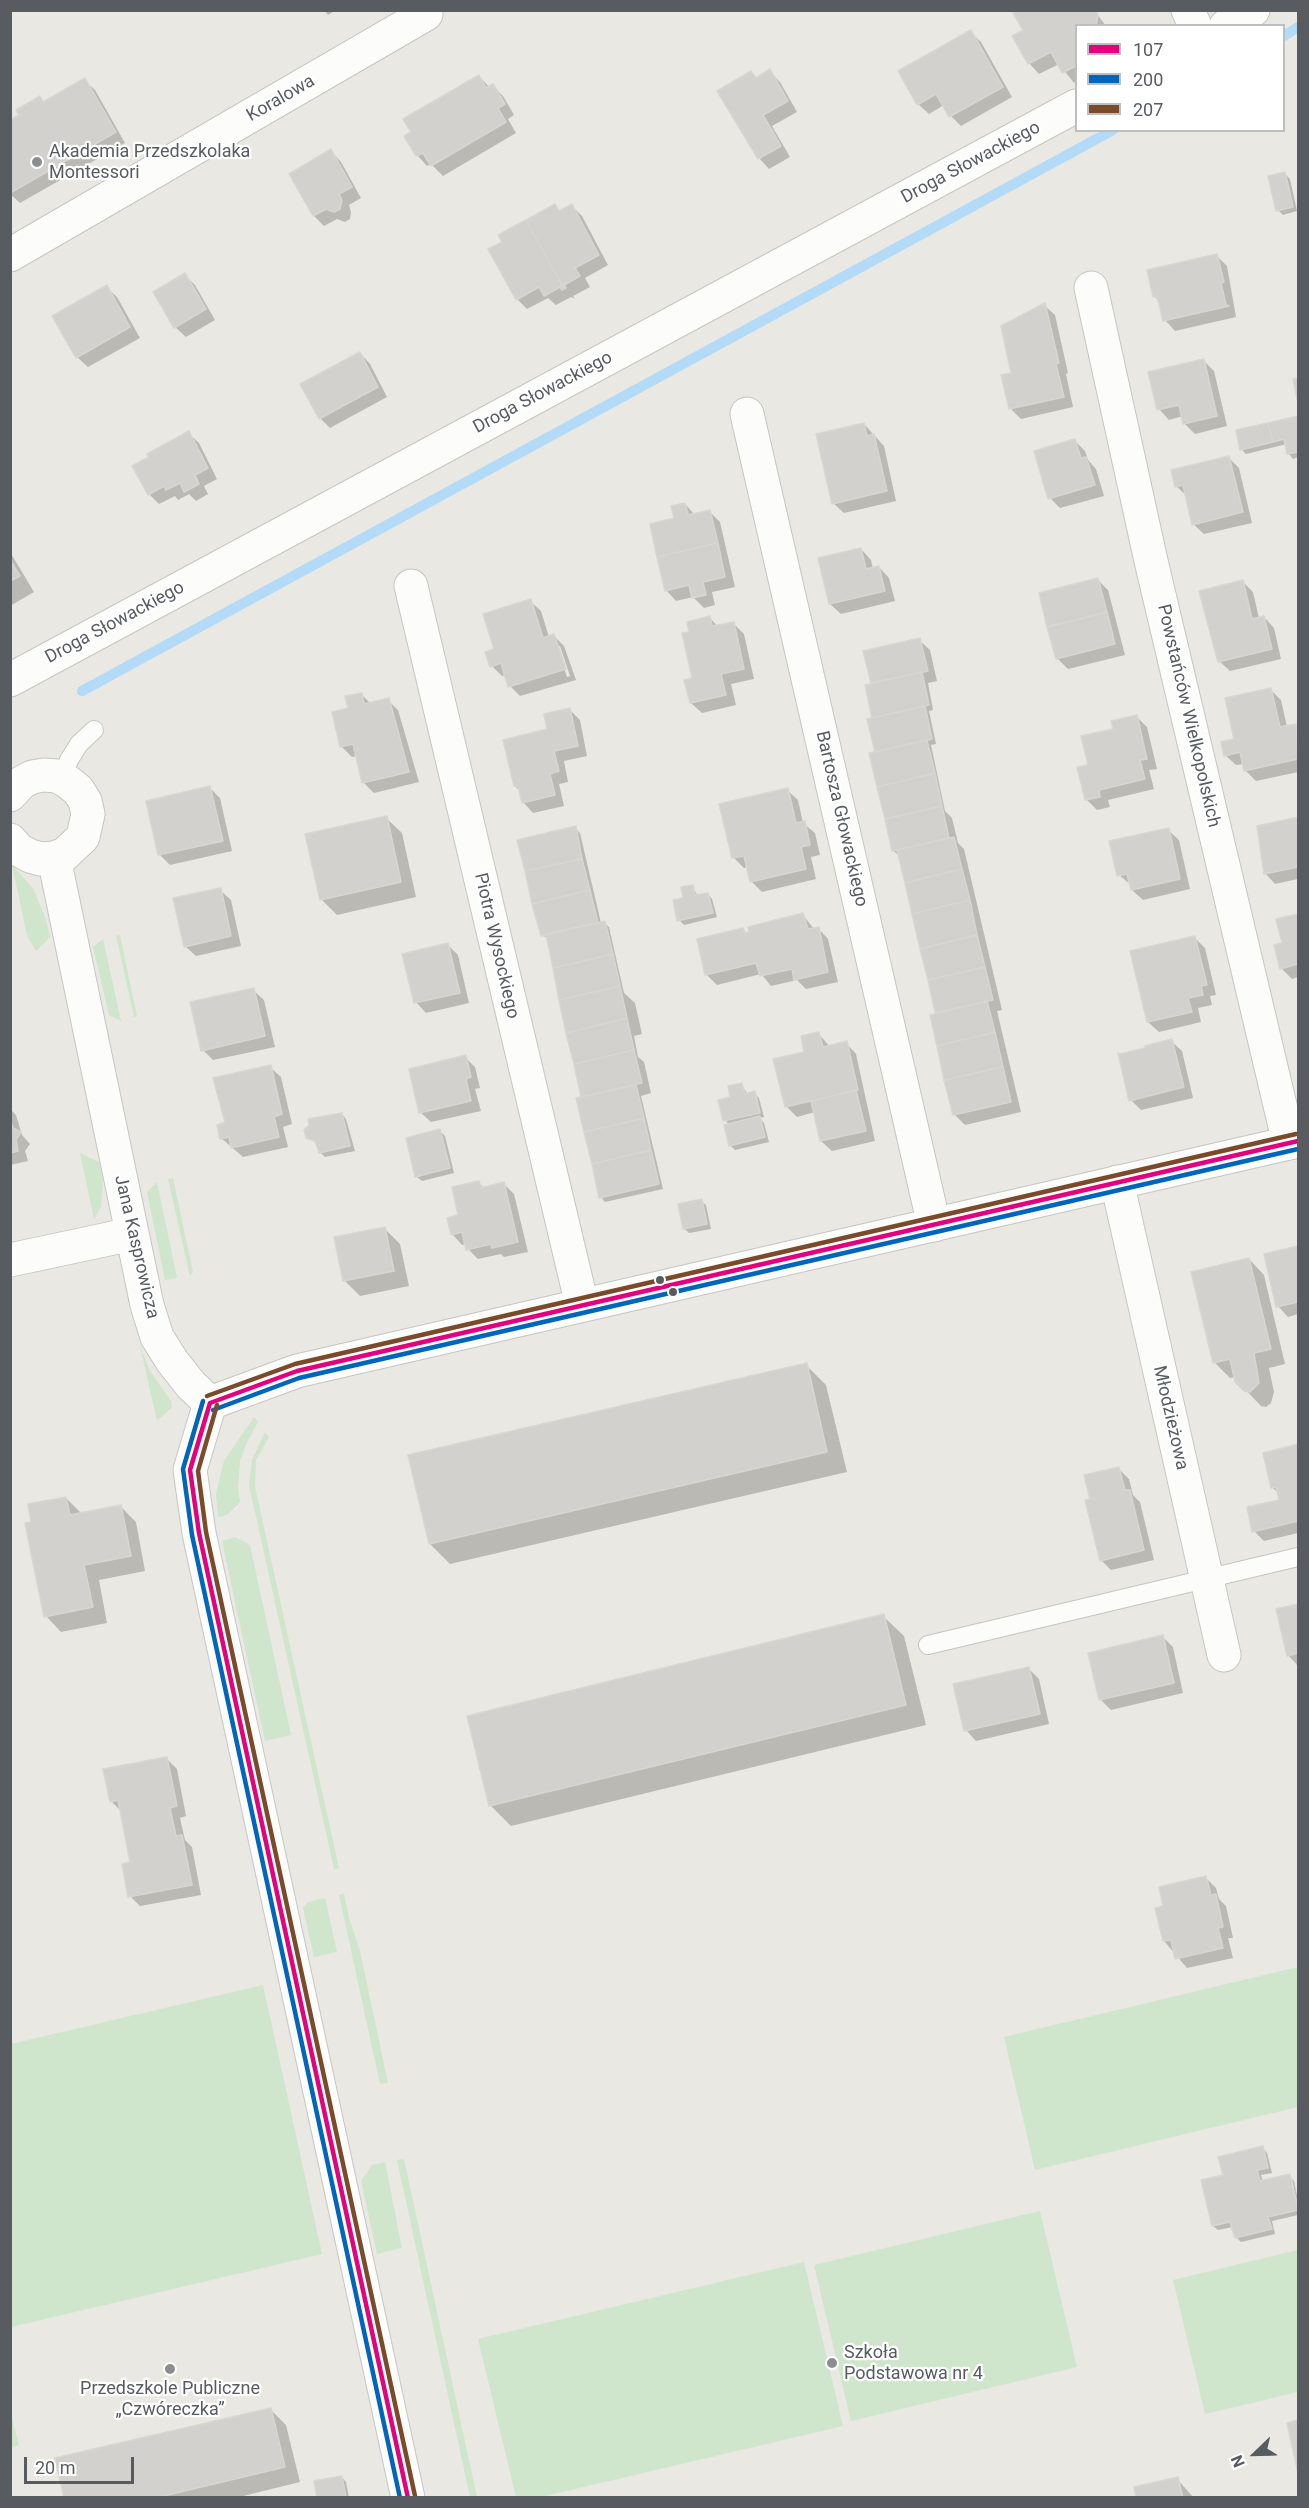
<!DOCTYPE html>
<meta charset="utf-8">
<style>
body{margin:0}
#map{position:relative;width:1309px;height:2508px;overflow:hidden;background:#e9e8e2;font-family:Roboto,sans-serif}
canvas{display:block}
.frame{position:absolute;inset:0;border:12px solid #585c61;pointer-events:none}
.legend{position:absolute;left:1075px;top:24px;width:210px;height:108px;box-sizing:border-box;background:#fff;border:2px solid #bcbec0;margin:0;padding:8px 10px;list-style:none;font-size:18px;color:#585c61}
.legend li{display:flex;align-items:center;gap:12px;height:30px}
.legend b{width:30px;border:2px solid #bcbec0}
.north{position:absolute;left:1225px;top:2424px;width:60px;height:60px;-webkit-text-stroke:4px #fff;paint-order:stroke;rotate:247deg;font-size:16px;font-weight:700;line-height:24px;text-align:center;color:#585c61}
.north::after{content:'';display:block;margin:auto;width:21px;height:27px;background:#585c61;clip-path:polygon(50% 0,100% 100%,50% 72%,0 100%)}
.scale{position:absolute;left:24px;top:2457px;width:110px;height:27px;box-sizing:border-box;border:3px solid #585c61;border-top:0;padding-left:8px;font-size:18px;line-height:21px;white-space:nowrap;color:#585c61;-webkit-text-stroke:4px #fff;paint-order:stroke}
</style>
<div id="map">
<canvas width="1309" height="2508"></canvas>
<div class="frame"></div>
<ul class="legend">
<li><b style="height:8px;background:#e5007d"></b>107</li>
<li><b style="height:8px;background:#0065bd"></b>200</li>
<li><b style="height:8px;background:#7a4b2a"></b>207</li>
</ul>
<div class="north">N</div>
<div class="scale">20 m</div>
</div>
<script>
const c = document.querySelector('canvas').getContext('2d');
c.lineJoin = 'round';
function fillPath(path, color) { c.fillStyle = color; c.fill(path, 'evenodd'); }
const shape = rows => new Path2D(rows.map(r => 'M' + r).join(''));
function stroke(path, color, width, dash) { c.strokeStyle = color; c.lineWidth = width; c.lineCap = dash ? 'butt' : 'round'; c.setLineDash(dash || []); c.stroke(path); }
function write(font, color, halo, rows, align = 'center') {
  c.font = font + ' Roboto,sans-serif'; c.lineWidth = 4.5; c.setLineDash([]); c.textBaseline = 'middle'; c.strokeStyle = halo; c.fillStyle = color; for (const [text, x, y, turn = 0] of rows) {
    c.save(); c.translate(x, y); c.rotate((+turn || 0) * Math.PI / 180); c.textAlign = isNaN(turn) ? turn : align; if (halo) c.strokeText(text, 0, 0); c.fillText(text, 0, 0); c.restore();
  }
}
fillPath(shape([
 [12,865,33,888,46,920,50,937,36,951,27,935],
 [120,935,137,1016,134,1017,116,936],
 [103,939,121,1021,109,1015,93,947],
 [80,1153,99,1162,103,1179,101,1207,94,1219],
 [173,1178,193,1272,190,1277,168,1179],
 [157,1182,177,1278,165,1280,147,1192],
 [140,1346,150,1371,171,1401,172,1407,157,1421],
 [254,1417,258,1422,247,1442,240,1461,238,1488,240,1502,227,1515,218,1517,216,1494,224,1461],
 [265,1432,269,1437,256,1460,255,1487,339,1868,334,1869,249,1485,252,1460],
 [235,1537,250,1545,291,1735,265,1741,222,1541],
 [344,1893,349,1918,360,1951,388,2083,380,2084,339,1895],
 [325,1898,337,1952,314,1957,303,1908,308,1902],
 [1298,1967,1298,2107,1035,2170,1004,2037],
 [263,1985,322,2254,11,2327,11,2044],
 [404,2159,477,2497,470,2497,397,2160],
 [385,2162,402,2248,377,2254,361,2181,372,2165],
 [1040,2211,1077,2367,851,2421,814,2265],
 [1298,2250,1298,2392,1205,2414,1173,2280],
 [804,2262,843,2426,541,2497,516,2497,478,2339],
 [10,2411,19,2445,11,2447,10,2447]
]), '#cfe6cc');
fillPath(shape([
 [324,10,336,10,328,15],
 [1094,10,1106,26,1076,26,1076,81,1074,83,1059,64,1039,74,1029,63],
 [970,32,981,42,1012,97,961,126,951,116,944,105,929,114,918,104],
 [769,71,780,82,797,112,772,126,790,157,769,169,759,158,751,73,757,78],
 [479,76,490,88,493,86,503,96,514,115,508,119,516,133,443,176,431,164,427,166,417,155],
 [84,80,95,90,125,143,20,203,10,194,10,122,40,98,44,103],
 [331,151,341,162,361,198,349,205,351,212,350,219,345,222,337,219,324,226,314,216],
 [1285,174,1290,179,1297,211,1283,215,1278,210],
 [555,206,561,212,572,206,582,216,608,265,585,278,590,287,573,296,575,299,571,297,556,305,548,298,527,309,517,299],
 [1216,255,1227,266,1236,317,1175,331,1165,320,1160,302,1155,297,1149,271],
 [185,275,195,285,215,320,186,337,175,327],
 [106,287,117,297,140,338,88,367,77,357],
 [1044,305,1055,315,1068,373,1066,374,1073,407,1021,419,1010,408,1013,374],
 [360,353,370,364,387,397,330,428,320,418],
 [1203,360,1214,371,1227,426,1195,434,1184,423,1183,416,1169,420,1159,409],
 [1298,417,1298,457,1293,459,1289,454,1287,444,1246,454,1241,449,1237,431],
 [864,424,884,446,896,501,844,513,833,503],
 [188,433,199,443,217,479,204,486,208,494,196,501,189,494,178,500,175,496,159,504,149,494],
 [1075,441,1085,451,1088,460,1096,469,1104,496,1060,508,1050,498],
 [1229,458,1239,468,1252,523,1204,534,1193,524,1187,496,1176,486],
 [685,504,695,515,710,512,720,522,735,587,712,592,715,605,704,608,693,597,676,601,666,590],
 [861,549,871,560,873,569,879,567,889,578,895,601,841,614,830,604],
 [10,552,34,592,10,606],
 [1098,580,1108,590,1125,655,1068,669,1057,658],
 [1243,582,1253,592,1259,618,1264,617,1274,628,1281,659,1230,671,1219,661],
 [530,601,541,611,549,637,554,636,564,646,576,680,520,696,510,686,506,675,502,676,492,666,496,650],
 [557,646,560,646,570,676,567,677],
 [710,618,718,627,733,623,744,634,754,679,731,684,736,705,702,713,691,703,694,680,691,633],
 [919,640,930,650,937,681,928,683,933,710,929,711,936,744,931,745,945,811,952,818,958,843,964,849,1002,1010,997,1011,1021,1112,965,1125,954,1114,937,1014,900,857,894,851,877,753,874,685,872,683],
 [1271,690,1281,700,1287,727,1296,725,1298,728,1298,772,1256,781,1245,770,1244,764,1236,765,1225,755],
 [361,694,371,704,388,700,398,710,419,782,374,793,363,782,357,756,352,757,342,747,350,709],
 [569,709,580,720,587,756,564,761,568,782,559,784,564,806,533,813,523,802,520,791,515,786,549,730],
 [1137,717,1147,727,1157,769,1149,770,1154,789,1108,800,1110,807,1097,810,1086,799,1090,766,1114,730],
 [210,788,220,798,232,851,170,865,160,855],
 [787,790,798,800,803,823,815,833,820,855,811,857,816,879,762,892,752,882,748,867,744,868,734,858],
 [386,818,402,833,416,897,337,915,321,899],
 [1298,819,1298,879,1275,884,1265,873,1259,827],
 [575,828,580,833,601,923,604,922,609,927,624,993,635,1003,642,1034,634,1036,638,1057,644,1062,651,1093,641,1096,663,1189,605,1202,601,1197,583,1098,549,939,542,935],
 [1168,830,1179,840,1190,889,1143,900,1132,890,1131,885,1119,875],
 [692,886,698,896,708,894,712,899,717,917,684,925,679,920,685,899],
 [220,890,231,900,241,946,196,956,185,946],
 [803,915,814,929,818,928,828,939,838,982,806,989,797,980,771,986,761,974,717,985,706,974,743,930,747,934],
 [1298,916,1298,977,1292,979,1281,968,1283,944,1277,921],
 [1195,938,1205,948,1216,995,1210,996,1212,1005,1198,1008,1201,1022,1159,1032,1148,1022],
 [448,945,458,955,469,1003,426,1013,416,1002],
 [253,990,264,1000,275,1047,213,1060,203,1050],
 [819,1034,830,1047,846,1043,856,1054,875,1141,832,1151,821,1141,815,1112,797,1117,786,1106,806,1053],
 [1171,1041,1182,1051,1193,1098,1141,1110,1131,1100],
 [465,1057,475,1067,480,1088,475,1089,481,1111,431,1122,420,1112],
 [270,1067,281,1077,292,1124,283,1127,288,1147,243,1157,221,1138,227,1124],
 [742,1085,748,1095,754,1093,759,1098,764,1117,760,1118,764,1123,769,1142,735,1150,730,1145,730,1125,725,1120],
 [10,1109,16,1115,22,1135,30,1144,25,1151,28,1161,10,1165],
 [342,1114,346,1119,355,1151,325,1157,320,1152,318,1144,308,1137],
 [440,1131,445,1136,454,1173,422,1181,417,1177,407,1139],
 [478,1182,484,1188,504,1184,514,1194,528,1252,504,1257,501,1254,478,1259,468,1249,466,1244,462,1245,452,1234],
 [701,1201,706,1205,711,1229,689,1233,684,1228],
 [384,1228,400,1244,409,1286,360,1296,345,1281],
 [1298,1248,1298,1314,1288,1317,1278,1306,1266,1255],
 [1249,1259,1264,1275,1285,1364,1269,1368,1274,1392,1271,1403,1266,1407,1261,1406,1237,1381,1236,1377,1230,1378,1214,1362],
 [806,1365,826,1385,847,1472,450,1564,430,1544],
 [1298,1446,1298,1533,1264,1541,1254,1531,1281,1501,1279,1494,1272,1487,1265,1454],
 [1119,1469,1129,1479,1133,1495,1140,1502,1154,1560,1111,1570,1101,1560,1092,1500],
 [66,1498,82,1514,120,1506,136,1522,145,1571,99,1580,107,1623,61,1632,46,1616,33,1523],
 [1298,1605,1298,1666,1288,1655,1278,1610],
 [883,1616,904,1636,926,1725,511,1826,491,1806],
 [1163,1637,1173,1647,1183,1693,1111,1710,1100,1699],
 [1028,1668,1039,1679,1049,1724,976,1741,966,1730],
 [166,1758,177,1769,186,1816,180,1818,185,1840,192,1847,201,1895,140,1906,130,1896,132,1864,122,1812,111,1801],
 [1206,1878,1216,1888,1219,1899,1226,1906,1233,1938,1228,1938,1233,1958,1187,1968,1164,1941,1165,1907],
 [1263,2148,1267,2153,1272,2173,1261,2175,1263,2182,1289,2176,1294,2181,1298,2200,1298,2206,1292,2180,1289,2180,1298,2215,1272,2221,1275,2234,1241,2242,1236,2237,1233,2227,1218,2230,1213,2226,1225,2176],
 [270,2409,286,2425,300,2482,235,2498,66,2498],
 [1298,2422,1298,2466,1288,2424],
 [342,2477,346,2482,349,2498,319,2498],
 [1177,2479,1194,2498,1138,2498]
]), '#0003');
stroke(shape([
 [1284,36,1298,27],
 [82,691,1113,130]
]), '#b3daf6', 10);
const building = shape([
 [1019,10,1095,10,1098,15,1096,26,1076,26,1076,66,1062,73,1051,52,1028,64,1012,36,1023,30,1013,13,1019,10],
 [971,30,1003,87,949,117,936,94,917,105,898,71,971,30],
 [770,69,788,101,763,115,781,146,758,159,717,91,751,71,756,78,770,69],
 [479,75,486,88,493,84,505,104,498,108,506,122,431,166,423,153,416,156,404,136,411,132,403,119,479,75],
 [85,78,116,132,10,193,10,120,19,115,16,110,40,96,43,102,85,78],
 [331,149,352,187,339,194,342,200,340,209,334,212,326,209,313,216,289,174,331,149],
 [1285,172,1293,207,1276,211,1268,176,1285,172],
 [555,204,559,211,572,204,599,255,575,268,580,276,564,285,566,288,564,289,526,220,555,204],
 [526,220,564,289,562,290,560,287,544,296,539,287,516,300,488,249,502,242,498,235,526,220],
 [1217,254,1224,282,1221,283,1226,305,1229,306,1163,321,1157,296,1153,297,1147,270,1217,254],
 [185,273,206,309,174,328,153,292,185,273],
 [107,285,130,327,76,358,52,316,107,285],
 [1045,303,1059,363,1056,364,1064,397,1009,409,1001,375,1011,373,1001,326,1045,303],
 [360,352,378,387,319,419,300,384,360,352],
 [1204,359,1217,416,1183,424,1179,405,1157,410,1148,372,1204,359],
 [1298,378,1298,403,1293,379,1298,378],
 [1298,416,1298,452,1287,454,1284,439,1273,442,1268,423,1298,416],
 [864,423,867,436,874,434,887,491,832,504,816,434,864,423],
 [1268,423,1273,442,1240,450,1236,430,1268,423],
 [189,431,208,468,195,475,199,484,184,492,180,483,166,490,164,486,148,495,132,466,149,457,147,454,189,431],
 [1075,439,1081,458,1086,457,1095,485,1048,499,1034,451,1075,439],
 [1229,456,1243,512,1192,525,1183,485,1175,487,1171,470,1229,456],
 [685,503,688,515,710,510,718,543,657,557,650,524,674,518,671,506,685,503],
 [718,543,725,577,703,582,706,595,692,598,689,585,665,591,657,557,718,543],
 [861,548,866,569,879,566,885,591,829,604,818,558,861,548],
 [10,560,20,576,10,581,10,560],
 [1098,578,1107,612,1047,627,1039,593,1098,578],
 [1243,580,1252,619,1264,616,1272,649,1218,662,1199,591,1243,580],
 [531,599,543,638,554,634,566,669,508,687,501,663,490,667,485,652,494,649,483,614,531,599],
 [1107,612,1115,644,1056,659,1047,627,1107,612],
 [710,616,712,626,734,622,744,669,721,674,726,695,690,703,684,680,692,678,682,633,689,632,687,622,710,616],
 [920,638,928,671,871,683,863,651,920,638],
 [922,672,929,705,872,718,865,685,922,672],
 [1271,688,1280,727,1296,724,1298,759,1244,771,1240,752,1224,756,1221,742,1234,739,1225,698,1271,688],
 [362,693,364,704,389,698,409,772,362,783,353,744,340,747,332,712,348,708,345,696,362,693],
 [925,706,932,739,875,752,867,719,925,706],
 [570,708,578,746,554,751,559,771,550,774,555,795,522,803,518,786,514,786,503,740,547,729,544,714,570,708],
 [1137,715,1147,759,1140,760,1145,779,1099,790,1100,797,1085,800,1077,767,1088,765,1081,736,1113,729,1111,721,1137,715],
 [927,740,935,773,877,787,869,753,927,740],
 [935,773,942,806,885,819,877,787,935,773],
 [210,786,223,841,158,855,146,801,210,786],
 [788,788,796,823,805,821,810,845,801,847,806,869,750,882,744,856,732,858,719,804,788,788],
 [942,806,949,838,892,851,885,819,942,806],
 [387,816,401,882,320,900,305,834,387,816],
 [1298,817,1298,867,1264,874,1257,826,1298,817],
 [576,826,582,859,525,871,517,840,576,826],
 [1169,828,1180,879,1131,890,1127,874,1117,876,1109,841,1169,828],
 [954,837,962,869,905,883,897,850,954,837],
 [582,859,590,890,532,904,525,871,582,859],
 [962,869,970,900,912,914,905,883,962,869],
 [693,885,695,895,708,893,713,913,677,921,673,900,683,898,681,887,693,885],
 [221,888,231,936,184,947,173,898,221,888],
 [590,890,598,923,541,936,532,904,590,890],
 [970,900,977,935,920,949,912,914,970,900],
 [803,913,808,929,819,927,828,972,794,980,792,969,760,976,756,963,705,975,697,939,743,928,745,933,749,932,748,927,803,913],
 [1298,914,1298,964,1280,969,1274,945,1282,943,1276,919,1298,914],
 [605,921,613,954,553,968,546,934,605,921],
 [977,935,985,967,928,980,920,949,977,935],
 [1195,936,1207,985,1201,986,1203,995,1188,998,1192,1012,1147,1022,1130,951,1195,936],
 [448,943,460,993,414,1003,402,954,448,943],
 [613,954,620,986,559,1000,553,968,613,954],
 [985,967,993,1000,935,1013,928,980,985,967],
 [620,986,627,1018,566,1033,559,1000,620,986],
 [254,988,265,1036,201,1051,190,1002,254,988],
 [987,1001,995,1032,937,1046,930,1015,987,1001],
 [627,1018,634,1050,574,1064,566,1033,627,1018],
 [819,1032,823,1047,847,1041,858,1090,785,1107,773,1059,804,1052,801,1036,819,1032],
 [995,1032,1003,1067,944,1080,937,1046,995,1032],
 [1172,1039,1184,1087,1129,1101,1118,1053,1120,1054,1145,1048,1145,1046,1172,1039],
 [634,1050,642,1083,581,1097,574,1064,634,1050],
 [466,1055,471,1077,466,1079,471,1101,419,1113,409,1069,466,1055],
 [271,1065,282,1114,274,1117,279,1137,231,1148,229,1137,220,1139,217,1125,225,1122,213,1078,271,1065],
 [1003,1067,1011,1102,953,1115,944,1080,1003,1067],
 [742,1083,745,1094,755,1091,760,1113,723,1121,718,1100,730,1097,728,1086,742,1083],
 [636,1085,644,1118,584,1132,576,1098,636,1085],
 [856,1090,866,1131,820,1141,811,1101,856,1090],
 [342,1113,350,1146,319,1153,315,1141,306,1138,304,1130,309,1125,308,1119,342,1113],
 [760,1116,765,1137,729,1146,724,1125,760,1116],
 [644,1118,651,1150,592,1164,584,1132,644,1118],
 [10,1119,13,1128,21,1132,16,1140,18,1151,10,1153,10,1119],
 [440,1129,450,1168,415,1177,406,1138,440,1129],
 [651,1150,659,1184,599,1198,592,1164,651,1150],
 [479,1181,481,1188,504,1182,518,1242,492,1248,491,1244,466,1250,462,1232,451,1235,447,1218,458,1215,452,1187,479,1181],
 [702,1199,707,1224,683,1229,678,1204,702,1199],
 [385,1227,394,1271,343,1281,334,1237,385,1227],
 [1298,1246,1298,1302,1276,1307,1264,1254,1298,1246],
 [1249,1258,1271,1349,1254,1353,1259,1383,1250,1392,1244,1391,1235,1382,1230,1359,1213,1363,1191,1272,1249,1258],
 [807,1363,827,1452,429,1544,408,1455,807,1363],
 [1298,1444,1298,1521,1252,1532,1247,1507,1279,1500,1276,1487,1271,1488,1263,1453,1298,1444],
 [1119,1467,1125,1490,1130,1490,1144,1550,1100,1561,1085,1500,1090,1499,1084,1475,1119,1467],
 [66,1497,70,1515,121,1505,131,1556,84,1565,93,1607,44,1617,25,1523,31,1522,28,1504,66,1497],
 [1298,1604,1298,1653,1287,1656,1276,1609,1298,1604],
 [884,1614,906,1705,489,1806,467,1716,884,1614],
 [1163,1635,1174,1683,1099,1700,1088,1653,1163,1635],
 [1029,1667,1040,1714,964,1731,953,1684,1029,1667],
 [167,1757,177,1806,170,1808,176,1836,182,1835,192,1885,128,1897,122,1864,130,1862,118,1800,110,1802,103,1769,167,1757],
 [1206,1876,1211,1895,1216,1894,1223,1927,1218,1928,1223,1948,1175,1959,1171,1940,1163,1941,1155,1908,1163,1906,1159,1887,1206,1876],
 [1263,2146,1268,2168,1257,2170,1260,2181,1290,2174,1298,2210,1268,2217,1272,2229,1235,2238,1230,2222,1212,2226,1201,2180,1223,2175,1218,2157,1263,2146],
 [271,2408,285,2467,155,2498,64,2498,55,2458,271,2408],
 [1298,2420,1298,2473,1287,2423,1298,2420],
 [342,2476,346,2498,317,2498,314,2481,342,2476],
 [1178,2477,1183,2498,1136,2498,1134,2487,1178,2477]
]);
fillPath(building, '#d2d1cd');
stroke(building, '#d8d6d1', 1.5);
const lane = shape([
 [62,779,69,760,79,744,94,730],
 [928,1645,1298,1557]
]);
const street = shape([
 [1188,10,1195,26],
 [1226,26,1253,10],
 [10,255,426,14],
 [1091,288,1151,561,1289,1143],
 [747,414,934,1225],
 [411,586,582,1305],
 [10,680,1076,106],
 [10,795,21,783,32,777,44,775,57,776,68,782,78,790,85,801,88,814,83,837,65,854,54,858,41,859,30,856,19,850,10,840],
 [54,858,147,1305,157,1337,172,1361,191,1385,210,1403],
 [1117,1182,1224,1655],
 [10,1260,132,1234]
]);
const secondary = shape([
 [408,2498,199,1533,190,1470,210,1403,297,1371,1298,1141]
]);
stroke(lane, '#c5c5c3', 20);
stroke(street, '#c5c5c3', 35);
stroke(secondary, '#c5c6c4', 35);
stroke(lane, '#fcfcfb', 18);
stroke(street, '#fcfcfb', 33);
stroke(secondary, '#fcfcfb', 33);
stroke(shape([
 [210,1403,190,1470,199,1533,408,2498],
 [210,1403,297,1371,1298,1141]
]), '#e5007d', 4.5);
stroke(shape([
 [203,1401,183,1469,192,1535,400,2498],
 [213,1410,299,1378,1298,1149]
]), '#0065bd', 4.5);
stroke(shape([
 [207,1396,295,1364,1296,1134],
 [217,1405,198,1471,206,1532,415,2496]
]), '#7a4b2a', 4.5);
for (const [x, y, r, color] of [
 [37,162,6,"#8b8d8e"],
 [660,1280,5,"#585c61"],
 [673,1292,5,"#585c61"],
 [832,2363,6,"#8b8d8e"],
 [170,2369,6,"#8b8d8e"]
]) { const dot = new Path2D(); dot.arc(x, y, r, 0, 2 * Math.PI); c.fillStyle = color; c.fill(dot); stroke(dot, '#fff', 2); }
write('18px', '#585c61', '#fff', [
 ["Koralowa",281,99,-30],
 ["Droga Słowackiego",971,163,-28],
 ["Droga Słowackiego",543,393,-28],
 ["Droga Słowackiego",115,623,-28],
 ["Powstańców Wielkopolskich",1188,716,77],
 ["Bartosza Głowackiego",841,819,77],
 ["Piotra Wysockiego",496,946,77],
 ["Jana Kasprowicza",136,1247,77],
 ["Młodzieżowa",1170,1418,77]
]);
write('18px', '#585c61', '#fff', [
 ["Akademia Przedszkolaka",49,152],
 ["Montessori",49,173],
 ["Szkoła",844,2353],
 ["Podstawowa nr 4",844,2374],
 ["Przedszkole Publiczne",170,2389,"center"],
 ["„Czwóreczka”",170,2410,"center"]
], 'left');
</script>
